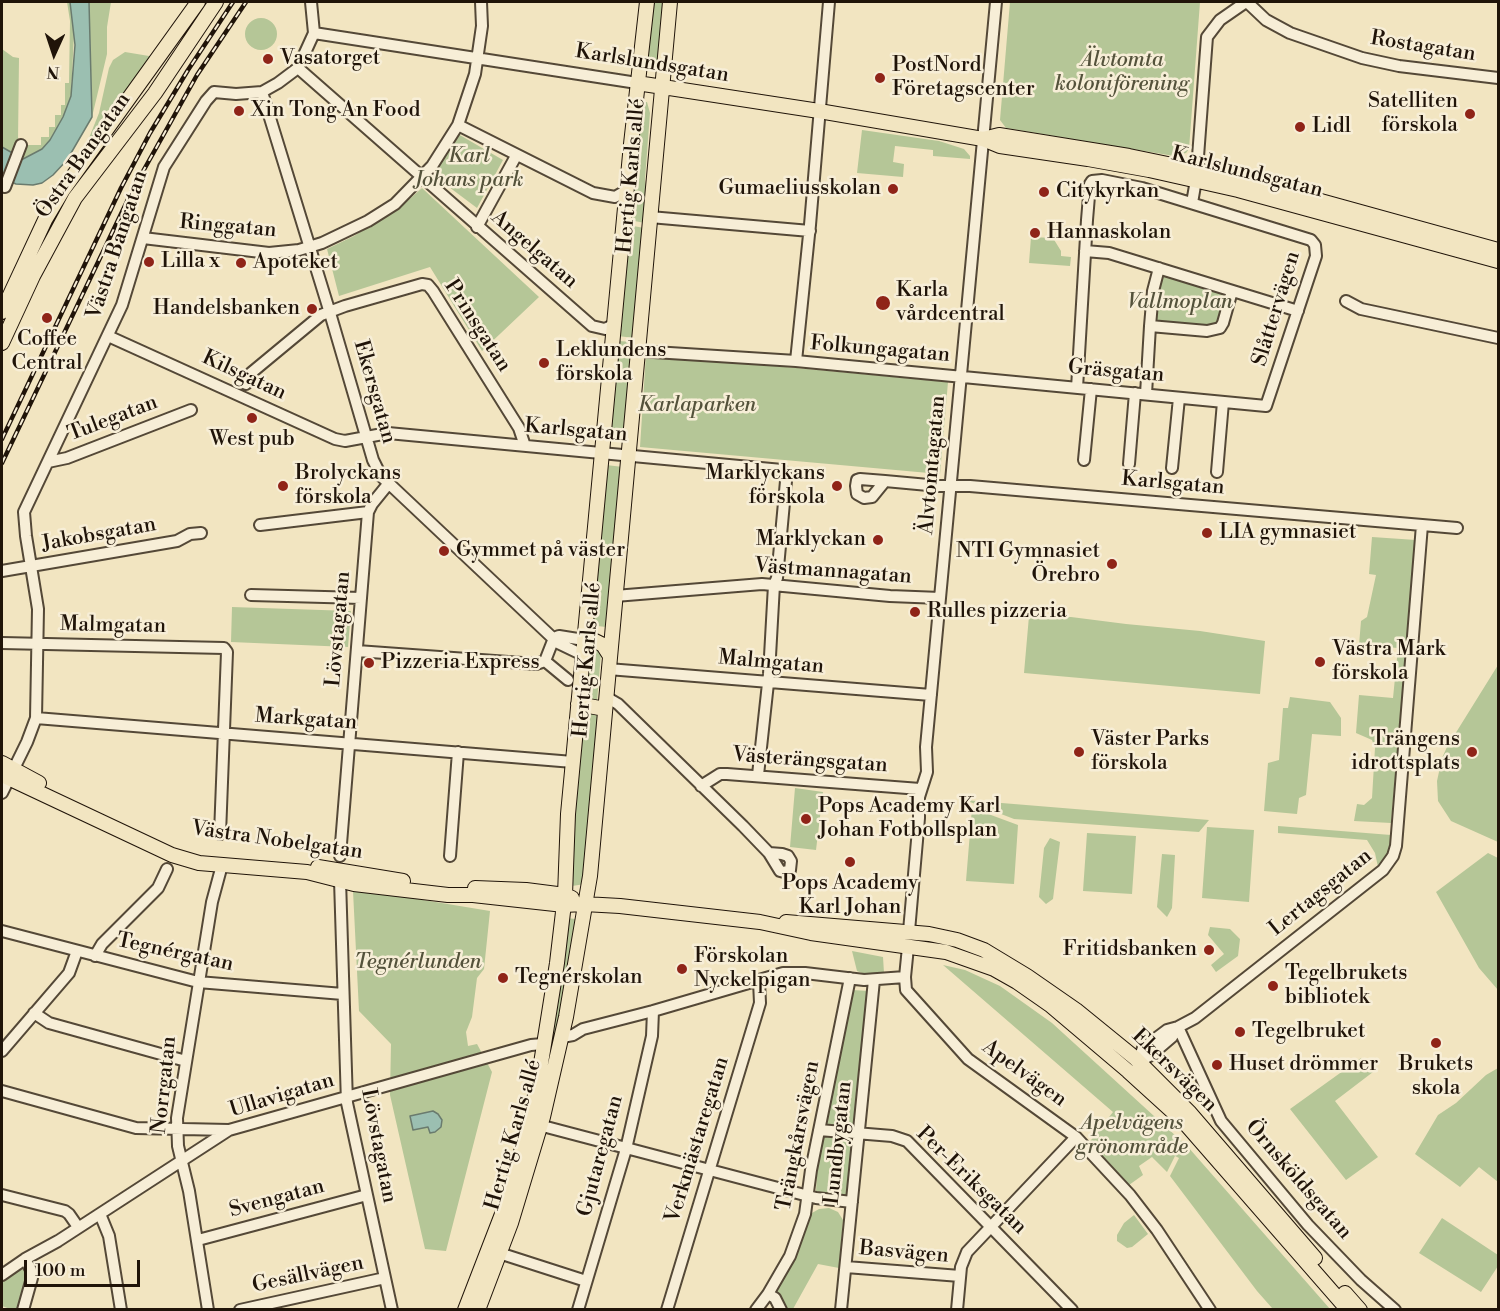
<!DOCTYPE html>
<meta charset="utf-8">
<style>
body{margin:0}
#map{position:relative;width:1500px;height:1311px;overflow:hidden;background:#f2e5c1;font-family:"Libre Bodoni",serif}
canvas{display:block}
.frame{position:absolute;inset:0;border:3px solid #201409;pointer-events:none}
.north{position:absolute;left:24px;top:24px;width:60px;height:60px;-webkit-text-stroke:4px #f7eed7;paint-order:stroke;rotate:183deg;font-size:16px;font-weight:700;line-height:24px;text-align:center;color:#201409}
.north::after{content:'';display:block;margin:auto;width:21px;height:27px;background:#201409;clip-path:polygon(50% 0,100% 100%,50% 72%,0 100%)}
.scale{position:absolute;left:24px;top:1260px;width:116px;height:27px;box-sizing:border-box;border:3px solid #201409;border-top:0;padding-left:8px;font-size:18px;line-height:21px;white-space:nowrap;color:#201409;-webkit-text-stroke:4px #f7eed7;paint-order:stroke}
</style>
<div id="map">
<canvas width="1500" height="1311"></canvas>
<div class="frame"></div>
<div class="north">N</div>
<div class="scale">100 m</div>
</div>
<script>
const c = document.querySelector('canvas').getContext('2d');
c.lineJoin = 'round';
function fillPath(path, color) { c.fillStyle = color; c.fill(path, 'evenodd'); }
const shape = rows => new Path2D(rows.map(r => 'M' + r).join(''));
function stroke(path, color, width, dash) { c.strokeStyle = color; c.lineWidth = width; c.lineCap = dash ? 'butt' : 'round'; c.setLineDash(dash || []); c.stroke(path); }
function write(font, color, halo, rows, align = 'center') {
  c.font = font + ' "Libre Bodoni",serif'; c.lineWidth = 5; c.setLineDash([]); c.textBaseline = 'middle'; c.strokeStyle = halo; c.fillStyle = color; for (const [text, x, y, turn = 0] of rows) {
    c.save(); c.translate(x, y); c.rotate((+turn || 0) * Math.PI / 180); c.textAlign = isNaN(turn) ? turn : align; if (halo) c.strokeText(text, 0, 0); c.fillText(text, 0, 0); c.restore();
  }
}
fillPath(shape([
 [67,2,70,2,71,6,74,34,71,96,63,117,50,140,42,149,23,159,20,159,2,147,2,49,13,57,19,58,18,141,27,145,41,145,41,137,49,137,49,127,55,127,55,115,61,115,61,105,65,105,65,83,69,83,70,21],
 [89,2,111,2,107,27,107,54,92,117],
 [653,2,665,2,658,69,651,71,648,54],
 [1010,2,1200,2,1189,149,1186,153,1174,156,1006,128,1000,120],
 '245 34a16 16 0 1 1 32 0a16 16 0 1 1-32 0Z',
 [125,52,155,57,89,145,87,143,99,113,109,68,113,60],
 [647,102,650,113,645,179,647,201,645,223,629,220,639,103],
 [862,130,939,141,964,149,970,156,970,159,933,156,933,150,895,146,893,162,904,164,903,177,857,173],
 [458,134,503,160,477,208,433,175],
 [422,188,539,297,482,351,430,267,339,296,327,249,354,236,403,205],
 [628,225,644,228,634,338,618,336],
 [1031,237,1053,238,1061,251,1061,256,1071,257,1070,266,1029,263],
 [1162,275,1228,296,1218,327,1155,323,1156,294],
 [618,341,634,342,625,433,609,431],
 [646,354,948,382,940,474,640,447],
 [606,465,623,467,606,627,589,625],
 [1372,537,1416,540,1391,823,1354,821,1357,804,1364,805,1372,798,1375,748,1372,740,1356,733,1359,695,1393,698,1398,648,1359,645,1361,621,1367,617,1376,575,1369,574],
 [232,607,351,611,348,647,231,642],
 [1029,616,1071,617,1126,624,1200,631,1265,641,1260,694,1024,673],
 [595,646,601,653,597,702,589,702,587,699,588,683,586,677,588,647],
 [1498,665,1498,842,1451,821,1438,801,1437,781,1442,758,1447,747],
 [1290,697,1330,702,1341,718,1341,736,1312,734,1306,795,1299,798,1297,814,1264,811,1268,763,1279,760,1283,708,1288,708],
 [581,709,599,712,585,884,572,886,573,869,571,832],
 [795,788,823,792,816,850,790,847],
 [965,800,1209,820,1199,832,1014,819],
 [972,808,1018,825,1014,884,966,881],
 [1278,826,1391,835,1389,853,1378,867,1375,853,1367,840,1278,833],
 [1207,827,1254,830,1249,902,1202,898],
 [1087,833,1136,836,1132,894,1083,891],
 [1050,838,1060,842,1053,899,1046,904,1039,897,1044,848],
 [1488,853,1498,858,1498,990,1479,968,1436,892],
 [1162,854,1175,855,1172,908,1167,917,1157,907],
 [353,891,399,896,490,911,484,969,477,978,472,1017,466,1032,468,1046,477,1044,492,1072,446,1251,425,1249,390,1095,391,1044,359,1011],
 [567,918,575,919,556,1035,552,1035],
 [1210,927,1230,929,1240,939,1238,956,1216,972,1211,965,1224,954,1208,935],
 [852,951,883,957,884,973,862,973,857,971],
 [943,965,965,970,1000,986,1052,1023,1188,1147,1330,1309,1274,1310,1272,1308,1257,1291,1170,1176,1179,1158,1175,1156,1167,1172,1152,1157,1139,1166,1143,1175,1129,1185,1088,1144,1113,1112],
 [852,990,869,991,846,1199,816,1192,818,1150],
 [1361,1058,1373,1072,1335,1101,1378,1157,1346,1180,1290,1109],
 [1498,1068,1498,1182,1479,1167,1460,1187,1415,1154,1438,1115,1456,1103,1486,1075],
 [829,1208,838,1212,843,1220,839,1268,818,1264,793,1309,786,1308,775,1289,812,1213,819,1209],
 [1134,1215,1148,1234,1132,1247,1127,1248,1117,1241,1117,1235,1124,1223],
 [1442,1218,1498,1255,1498,1266,1481,1292,1419,1253],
 [21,1269,26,1271,27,1276,19,1309,10,1309,2,1306,2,1281]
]), '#b5c697');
const water = shape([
 [70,2,89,2,92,117,67,160,53,175,42,183,33,185,16,184,2,178,2,147,23,159,42,149,50,140,63,117,71,96,75,45,70,2],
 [433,1111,438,1114,442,1120,441,1127,435,1132,430,1133,428,1127,413,1130,410,1116,433,1111]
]);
fillPath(water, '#9bbfb1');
stroke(water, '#6a7b6e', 1.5);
const minor = shape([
 [1247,2,1266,20,1290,33,1362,58,1399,66,1498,78],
 [314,33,637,83],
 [298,68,592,326,605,329,615,324],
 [262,92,330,313,373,460,381,476,558,643,583,655],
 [458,125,593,193,615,197,627,190],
 [1197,170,1207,37,1220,20,1246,2],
 [2,186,5,187,21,145],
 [1192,203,1196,180],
 [650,217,810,231],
 [477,227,516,156],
 [143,238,269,253,299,250,322,243,368,221,395,204,432,166,458,125,475,74,482,26,481,2],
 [1085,251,1109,253,1298,311],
 [1159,268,1153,291,1150,326,1207,331,1220,328,1223,323,1232,291],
 [1346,301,1361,309,1498,338],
 [108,336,335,439,345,441,388,433,782,470,785,474,786,481,777,578,774,585,769,674,758,775],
 [638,351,796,361,1266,406,1316,256,1315,245,1311,240,1142,188,1102,180,1092,181,1090,184,1087,220,1077,388],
 [796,361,810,225,829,2],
 [246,384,251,373,321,315,345,306,422,284,428,285,433,291,519,428,525,446],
 [1146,394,1150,326],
 [1084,460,1091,389],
 [48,462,67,458,191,410],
 [1129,464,1135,393],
 [1172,468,1179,398],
 [1217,472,1223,402],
 [885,481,872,497,864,498,857,494,856,486,857,480,860,479,885,481,939,486,970,486,1457,528],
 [260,525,368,512],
 [2,571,177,541,190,534,201,533],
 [251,595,361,598],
 [615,596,762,584,890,596,940,598],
 [554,638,559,636,584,640],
 [2,643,224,648,227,652,220,834],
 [357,651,536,664,545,661,554,638],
 [545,661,568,680],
 [608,669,931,695],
 [606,697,618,704,743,826,769,853,780,871,784,872,790,870,791,861,788,856,782,854,769,853],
 [36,718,573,762],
 [701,786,720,774,727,774,920,789],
 [2,793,27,742,36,718,38,609,26,536,24,512,122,305,164,167,206,101,214,92,236,94,262,92,278,83,298,68,314,33,311,2],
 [340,856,368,512,372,504,389,483],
 [450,856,458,752],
 [340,880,347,1103,392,1310],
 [2,931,198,982,343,994],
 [909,931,919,818,919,797,927,772,926,747,996,2],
 [908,947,905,977,906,990,968,1059,1076,1137,1130,1195,1157,1230,1210,1310],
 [95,956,102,944,158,888,167,869],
 [34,1013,49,1023,186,1061],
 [1178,1027,1221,1121,1308,1225,1361,1280,1395,1310],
 [562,1037,573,1035,583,1029,653,1011,783,973,805,973,864,980,905,977],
 [2,1051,69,973,77,951],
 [1138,1062,1143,1048,1167,1030,1178,1027,1195,1018,1383,870,1393,856,1396,846,1422,525],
 [1138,1062,1151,1055,1172,1037,1178,1027],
 [2,1091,136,1128,229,1130],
 [535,1124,816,1198,852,1202],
 [819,1130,892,1136,907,1141,1072,1310],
 [2,1195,65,1211,69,1214,78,1227],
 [100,1214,109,1236,121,1310],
 [198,1240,367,1195],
 [499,1253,586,1281],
 [846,1267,960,1276],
 [2,1275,25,1259,58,1241,229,1130,531,1045,543,1044],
 [768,1294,775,1298,781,1310],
 [23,1310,32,1278,31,1270,25,1259],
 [208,1310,189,1191,178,1146,177,1118,212,902,222,865],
 [240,1310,385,1278],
 [578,1310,626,1149,652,1036,653,1011],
 [667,1310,760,1003,759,981],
 [756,1310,768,1294,790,1256,805,1214,811,1170,850,978],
 [841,1310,874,980],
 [957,1310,961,1267,967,1252,1076,1137]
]);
const major = shape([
 [637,83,819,111,983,139,1000,146,1088,159,1149,170,1238,190,1498,261],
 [983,139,999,135,1129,156,1197,170,1288,192,1498,250],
 [2,312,45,220,63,190,198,2],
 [2,343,33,276,75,198,155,93,216,2],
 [584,640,595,641,603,645,610,656],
 [578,704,605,709],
 [2,763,39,783],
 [2,775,172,855,199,863,307,872,354,884,448,895,473,895,564,905,584,904,620,906,760,922,811,933,946,952,994,969,1017,982,1050,1005,1128,1071,1183,1121,1348,1310],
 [318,867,403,881],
 [475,888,526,890,565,895,572,898],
 [786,922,929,934,957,940,984,950,1027,976,1076,1010,1135,1058,1190,1113,1315,1258],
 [1345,1293,1360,1310],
 [465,1310,509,1196,529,1122,538,1082,557,963,565,895,568,814,631,144,647,2],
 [478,1310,511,1223,543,1117,566,1017,590,876,670,2]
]);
stroke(minor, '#544837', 14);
stroke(major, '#201409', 16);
stroke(minor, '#f7eed7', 10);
stroke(major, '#f2e5c1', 14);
const rail = shape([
 [2,439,121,188,150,133,188,70,233,2],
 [2,463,132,191,197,75,246,2]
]);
stroke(rail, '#201409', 4.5);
stroke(rail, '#f7eed7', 2, [7]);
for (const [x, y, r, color] of [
 [268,59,6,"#8f2418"],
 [880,78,6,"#8f2418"],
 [239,111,6,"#8f2418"],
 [1470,114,6,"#8f2418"],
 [1300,127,6,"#8f2418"],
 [893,189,6,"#8f2418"],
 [1044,192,6,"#8f2418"],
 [1035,233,6,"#8f2418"],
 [149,262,6,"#8f2418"],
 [241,263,6,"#8f2418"],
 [883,303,8,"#8f2418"],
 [312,309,6,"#8f2418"],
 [47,318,6,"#8f2418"],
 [544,363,6,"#8f2418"],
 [252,418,6,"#8f2418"],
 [283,486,6,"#8f2418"],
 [837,486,6,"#8f2418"],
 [1207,533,6,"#8f2418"],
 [878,540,6,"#8f2418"],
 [444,551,6,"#8f2418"],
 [1112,564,6,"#8f2418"],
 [915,612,6,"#8f2418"],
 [1320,662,6,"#8f2418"],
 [369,663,6,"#8f2418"],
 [1079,752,6,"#8f2418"],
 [1472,752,6,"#8f2418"],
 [806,819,6,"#8f2418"],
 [850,862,6,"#8f2418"],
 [1209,950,6,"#8f2418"],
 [682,969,6,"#8f2418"],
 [503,978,6,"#8f2418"],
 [1273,986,6,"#8f2418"],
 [1240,1032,6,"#8f2418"],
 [1436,1043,6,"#8f2418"],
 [1217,1065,6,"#8f2418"]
]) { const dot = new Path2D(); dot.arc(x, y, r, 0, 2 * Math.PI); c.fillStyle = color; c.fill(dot); stroke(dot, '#f7eed7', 2); }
write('21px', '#201409', '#f7eed7', [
 ["Rostagatan",1423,47,9],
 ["Karlslundsgatan",652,64,9],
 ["Östra Bangatan",84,156,-55],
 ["Karlslundsgatan",1247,173,14],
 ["Hertig Karls allé",632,176,-85],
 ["Ringgatan",228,227,5],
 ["Västra Bangatan",118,245,-72],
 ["Angelgatan",534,250,41],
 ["Slåttervägen",1277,309,-73],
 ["Prinsgatan",477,326,57],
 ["Folkungagatan",880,350,5],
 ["Gräsgatan",1116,372,5],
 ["Kilsgatan",244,376,25],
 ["Ekersgatan",374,392,74],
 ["Tulegatan",113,419,-21],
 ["Karlsgatan",576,431,5],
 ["Älvtomtagatan",933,465,-85],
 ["Karlsgatan",1173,484,5],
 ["Jakobsgatan",99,535,-10],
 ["Västmannagatan",833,572,4],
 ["Malmgatan",113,626,1],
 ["Lövstagatan",339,629,-85],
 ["Hertig Karls allé",588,660,-85],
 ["Malmgatan",771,663,5],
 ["Markgatan",306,720,4],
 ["Västerängsgatan",810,761,4],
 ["Västra Nobelgatan",277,841,8],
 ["Lertagsgatan",1321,893,-39],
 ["Tegnérgatan",175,953,12],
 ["Ekersvägen",1174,1071,44],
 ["Apelvägen",1024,1074,36],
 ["Norrgatan",165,1085,-84],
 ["Ullavigatan",282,1096,-17],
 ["Hertig Karls allé",514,1135,-74],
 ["Trängkårsvägen",799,1136,-79],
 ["Verkmästaregatan",698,1140,-73],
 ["Lundbygatan",839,1143,-84],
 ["Lövstagatan",378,1146,79],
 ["Gjutaregatan",601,1156,-75],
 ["Örnsköldsgatan",1298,1180,49],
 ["Per-Eriksgatan",971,1181,44],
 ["Svengatan",277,1199,-15],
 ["Basvägen",904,1253,5],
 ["Gesällvägen",308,1275,-12]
]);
write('21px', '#201409', '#f7eed7', [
 ["Vasatorget",280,59],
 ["PostNord",892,66],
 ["Företagscenter",892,90],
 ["Satelliten",1458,102,"right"],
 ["förskola",1458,126,"right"],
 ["Xin Tong An Food",251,111],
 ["Lidl",1312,127],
 ["Gumaeliusskolan",881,189,"right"],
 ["Citykyrkan",1056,192],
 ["Hannaskolan",1047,233],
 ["Lilla x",161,262],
 ["Apoteket",253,263],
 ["Karla",896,291],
 ["vårdcentral",896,315],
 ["Handelsbanken",300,309,"right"],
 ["Coffee",47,340,"center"],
 ["Central",47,364,"center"],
 ["Leklundens",556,351],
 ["förskola",556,375],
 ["West pub",252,440,"center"],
 ["Brolyckans",295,474],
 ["förskola",295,498],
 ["Marklyckans",825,474,"right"],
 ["förskola",825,498,"right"],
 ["LIA gymnasiet",1219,533],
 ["Marklyckan",866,540,"right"],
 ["Gymmet på väster",456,551],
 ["NTI Gymnasiet",1100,552,"right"],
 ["Örebro",1100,576,"right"],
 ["Rulles pizzeria",927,612],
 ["Västra Mark",1332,650],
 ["förskola",1332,674],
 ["Pizzeria Express",381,663],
 ["Väster Parks",1091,740],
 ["förskola",1091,764],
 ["Trängens",1460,740,"right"],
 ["idrottsplats",1460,764,"right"],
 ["Pops Academy Karl",818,807],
 ["Johan Fotbollsplan",818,831],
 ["Pops Academy",850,884,"center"],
 ["Karl Johan",850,908,"center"],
 ["Fritidsbanken",1197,950,"right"],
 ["Förskolan",694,957],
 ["Nyckelpigan",694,981],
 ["Tegelbrukets",1285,974],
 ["bibliotek",1285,998],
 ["Tegnérskolan",515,978],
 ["Tegelbruket",1252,1032],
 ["Huset drömmer",1229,1065],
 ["Brukets",1436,1065,"center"],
 ["skola",1436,1089,"center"]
], 'left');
write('italic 21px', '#54523b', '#f7eed7', [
 ["Älvtomta",1122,61],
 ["koloniförening",1122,85],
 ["Karl",469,157],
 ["Johans park",469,181],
 ["Vallmoplan",1180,303],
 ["Karlaparken",697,406],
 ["Tegnérlunden",418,963],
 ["Apelvägens",1132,1124],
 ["grönområde",1132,1148]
]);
</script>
